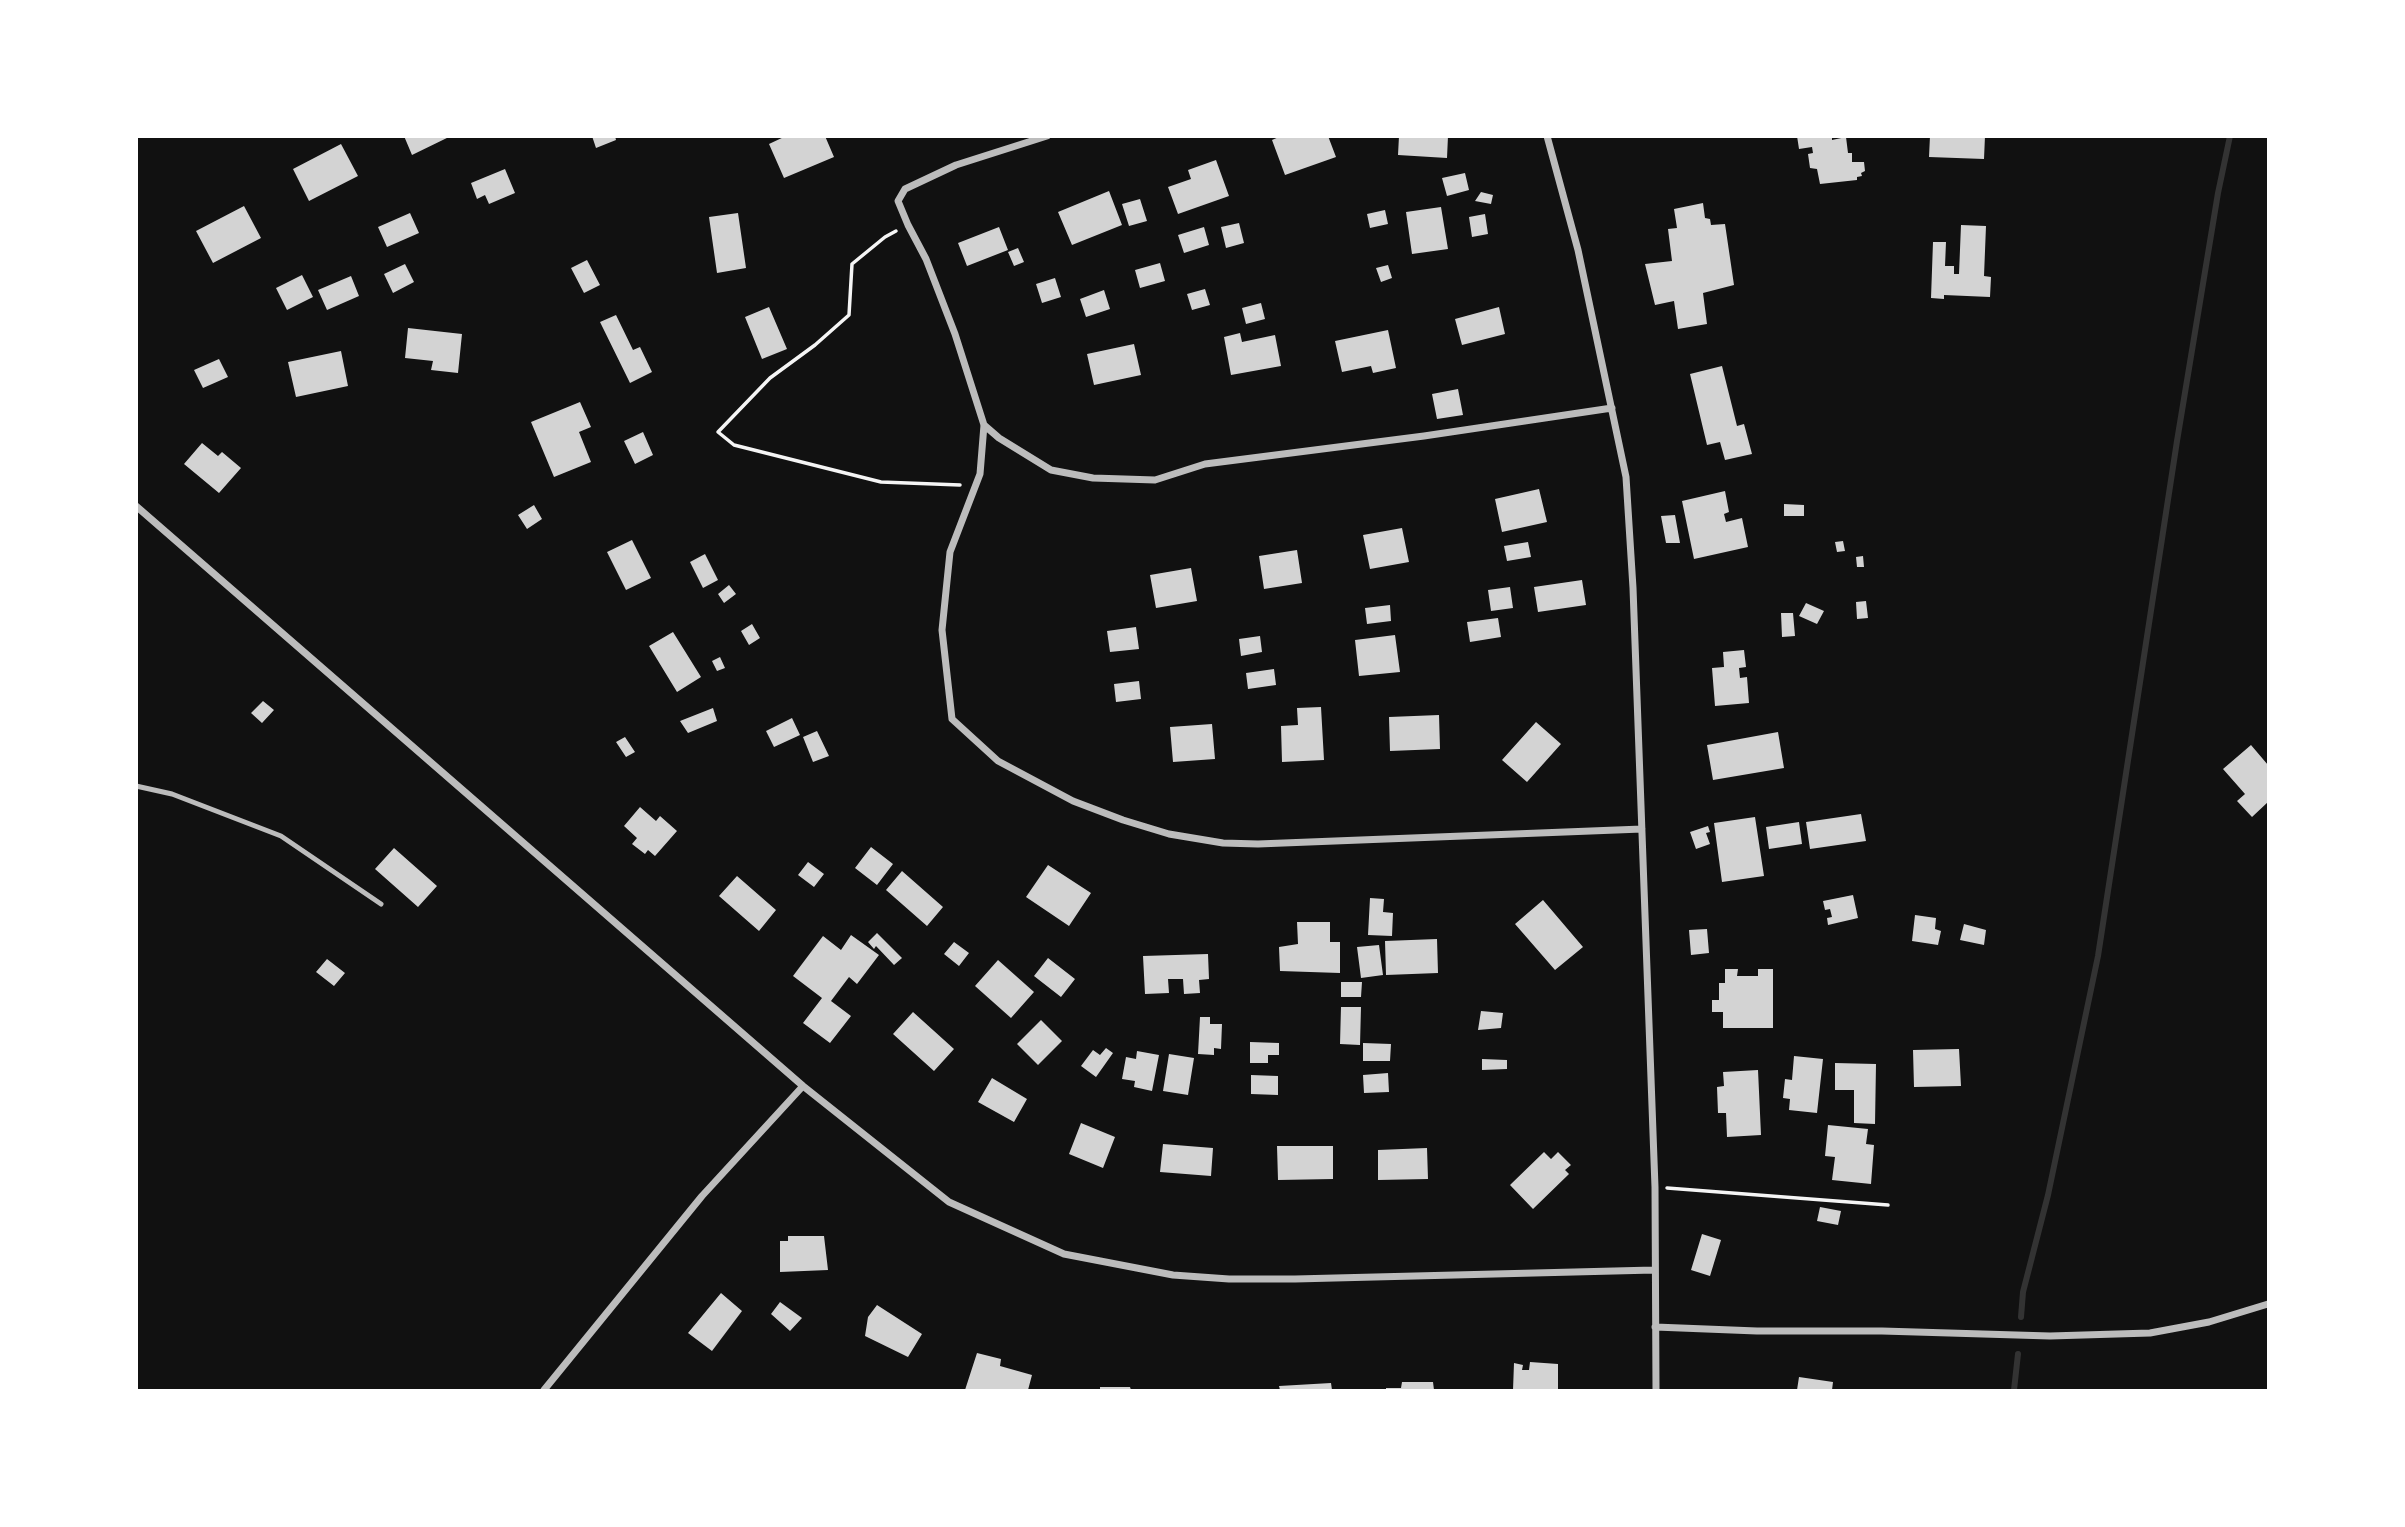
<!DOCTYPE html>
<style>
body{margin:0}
#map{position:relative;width:2405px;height:1527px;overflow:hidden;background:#111;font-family:Cabin,sans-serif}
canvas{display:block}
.frame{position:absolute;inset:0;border:138px solid #fff;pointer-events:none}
</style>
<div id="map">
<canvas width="2405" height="1527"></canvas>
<div class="frame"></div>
</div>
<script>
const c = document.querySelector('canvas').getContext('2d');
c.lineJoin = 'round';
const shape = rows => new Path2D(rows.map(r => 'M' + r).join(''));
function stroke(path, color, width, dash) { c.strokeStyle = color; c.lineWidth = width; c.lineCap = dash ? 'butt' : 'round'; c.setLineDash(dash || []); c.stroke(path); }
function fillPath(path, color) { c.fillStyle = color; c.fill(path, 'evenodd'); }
stroke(shape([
 [2021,1317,2023,1292,2048,1195,2098,956,2177,441,2218,193,2230,136],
 [2014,1390,2018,1354]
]), '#333', 6);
fillPath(shape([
 [404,136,451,136,412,155],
 [592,136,615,136,616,140,596,148],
 [786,136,825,136,834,157,784,178,769,144],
 [1281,136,1328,136,1336,157,1285,175,1272,140],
 [1399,136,1448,136,1447,158,1398,155],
 [1797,136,1832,136,1832,140,1846,137,1848,153,1852,153,1852,162,1864,162,1865,171,1861,173,1862,176,1857,177,1857,180,1820,184,1817,169,1810,168,1808,154,1813,153,1812,147,1799,149],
 [1930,136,1985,136,1984,159,1929,157],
 [341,144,358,176,309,201,293,169],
 [1216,160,1229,196,1178,214,1168,187,1191,179,1188,170],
 [505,169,515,193,489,204,485,195,477,199,471,183],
 [1465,173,1469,190,1447,196,1442,178],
 [1109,191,1122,225,1072,245,1058,212],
 [1481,192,1493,195,1491,204,1475,201],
 [1140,199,1147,221,1129,226,1122,204],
 [1703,203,1705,218,1710,219,1711,225,1725,224,1734,285,1703,293,1707,324,1678,329,1674,301,1655,305,1645,264,1672,261,1668,229,1677,228,1674,209],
 [244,206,261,238,213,263,196,231],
 [1441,207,1448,249,1412,254,1406,212],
 [1385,210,1388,224,1370,228,1367,214],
 [410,213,419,233,387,247,378,227],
 [738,213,746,268,717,273,709,217],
 [1485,214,1488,234,1472,237,1469,217],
 [1239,223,1244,243,1226,248,1221,227],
 [1961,225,1986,226,1984,276,1991,277,1990,297,1944,295,1944,299,1931,298,1933,242,1946,242,1945,266,1954,266,1954,274,1959,274],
 [999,227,1008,250,967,266,958,243],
 [1204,227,1209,245,1184,253,1178,235],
 [1018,248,1024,262,1014,266,1008,252],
 [587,260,600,285,584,293,571,268],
 [1160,263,1165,281,1140,288,1135,270],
 [405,264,414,282,393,293,384,274],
 [1388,265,1392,278,1381,282,1376,268],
 [302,275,313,297,287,310,276,288],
 [351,276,359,296,327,310,318,290],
 [1055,278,1061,297,1042,303,1036,284],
 [1205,289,1210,305,1192,310,1187,294],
 [1104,290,1110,309,1086,317,1080,299],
 [1261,303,1265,319,1246,324,1242,308],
 [769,307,787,349,762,359,745,317],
 [1499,307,1505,334,1462,345,1455,319],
 [616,315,633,350,640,347,652,372,630,383,600,322],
 [408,328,462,334,458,373,431,370,433,361,405,358],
 [1388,330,1396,368,1373,373,1371,366,1342,372,1335,341],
 [1240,333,1242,342,1275,335,1281,366,1231,375,1224,337],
 [1134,344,1141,375,1094,385,1087,354],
 [341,351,348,386,296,397,288,362],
 [219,359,228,377,203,388,194,370],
 [1722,366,1737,426,1744,424,1752,454,1725,460,1720,442,1707,445,1690,374],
 [1458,389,1463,415,1437,419,1432,394],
 [580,402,591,427,579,432,591,462,554,477,531,422],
 [643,432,653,455,635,464,624,441],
 [202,443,218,456,222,452,241,468,219,493,184,464],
 [1539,489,1547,522,1502,532,1495,499],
 [1725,491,1729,512,1724,514,1726,522,1742,518,1748,547,1694,559,1682,501],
 [1784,504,1804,505,1804,516,1784,516],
 [534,505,542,519,527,529,518,515],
 [1675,515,1680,543,1666,543,1661,516],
 [1402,528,1409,562,1370,569,1363,535],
 [632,540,651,578,626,590,607,552],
 [1843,541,1845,551,1837,552,1835,542],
 [1528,542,1531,557,1507,561,1504,546],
 [1297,550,1302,583,1264,589,1259,556],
 [705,554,718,580,703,588,690,562],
 [1863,556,1864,567,1857,567,1856,557],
 [1191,568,1197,601,1156,608,1150,575],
 [1582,580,1586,605,1538,612,1534,587],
 [729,585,736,594,724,603,718,594],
 [1510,587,1513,608,1491,611,1488,590],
 [1866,601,1868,618,1857,619,1856,602],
 [1806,603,1824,611,1817,624,1799,616],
 [1390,605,1391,621,1367,624,1365,608],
 [1781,613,1793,613,1795,636,1782,637],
 [1498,618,1501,637,1470,642,1467,622],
 [752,624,760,638,749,645,741,631],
 [1136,627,1139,649,1110,652,1107,631],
 [673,632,701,677,677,692,649,646],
 [1395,635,1400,672,1359,676,1355,640],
 [1260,636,1262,652,1241,656,1239,639],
 [1744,650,1746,667,1739,668,1740,678,1747,677,1749,703,1715,706,1712,668,1724,667,1723,652],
 [720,657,725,668,717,671,712,661],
 [1274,669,1276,685,1248,689,1246,673],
 [1139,681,1141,699,1116,702,1114,684],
 [263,701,274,710,262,723,251,713],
 [1321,707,1324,760,1282,762,1281,726,1298,725,1297,708],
 [713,708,717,721,688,733,680,721],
 [1439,715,1440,749,1390,751,1389,717],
 [792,718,800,735,774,747,766,731],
 [1536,722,1561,744,1527,782,1502,760],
 [1212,724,1215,759,1173,762,1170,727],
 [817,731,829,756,813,762,803,737],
 [1778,732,1784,768,1713,780,1707,745],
 [625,737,635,752,626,757,616,742],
 [2251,745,2268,765,2268,802,2252,817,2237,801,2245,794,2223,769],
 [640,807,656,821,660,816,677,831,655,856,648,850,645,854,632,844,637,838,624,826],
 [1861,814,1866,841,1810,849,1806,822],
 [1755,817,1764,876,1722,882,1714,823],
 [1799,822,1802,844,1769,849,1766,827],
 [1708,826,1710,832,1706,833,1710,844,1696,849,1690,832],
 [871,847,893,864,877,885,855,868],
 [394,848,437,886,418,907,375,869],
 [808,862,824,874,814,887,798,875],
 [1048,865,1091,893,1069,926,1026,897],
 [902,871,943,907,927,926,886,890],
 [737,876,776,910,759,931,719,896],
 [1853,895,1858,918,1828,925,1827,918,1832,917,1830,909,1825,910,1823,901],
 [1370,898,1384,899,1383,912,1393,913,1392,936,1368,935],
 [1543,900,1583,947,1555,970,1515,924],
 [1915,915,1936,918,1935,929,1941,931,1938,945,1912,941],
 [1297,922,1330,922,1330,942,1340,942,1340,973,1280,971,1279,947,1298,944],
 [1964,924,1986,930,1984,945,1960,940],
 [1707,929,1709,953,1691,955,1689,930],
 [877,933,902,958,894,965,876,946,874,949,868,942],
 [851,935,879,955,857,984,849,977,831,1001,851,1016,830,1043,803,1023,822,998,793,976,823,936,841,950],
 [1437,939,1438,973,1386,975,1385,941],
 [954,942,969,953,959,966,944,954],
 [1379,945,1383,975,1361,978,1357,947],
 [1208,954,1209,979,1199,980,1200,993,1184,994,1183,979,1168,979,1169,993,1145,994,1143,956],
 [1048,958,1075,979,1061,997,1034,976],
 [327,959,345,973,334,986,316,972],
 [998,960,1034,992,1011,1018,975,986],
 [1725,969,1738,969,1737,976,1758,976,1758,969,1773,969,1773,1028,1723,1028,1723,1012,1712,1012,1712,1000,1719,1000,1719,983,1725,983],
 [1341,982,1362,982,1361,997,1341,997],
 [1341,1007,1361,1007,1360,1045,1340,1044],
 [1481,1011,1503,1013,1501,1028,1478,1030],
 [913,1012,954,1049,934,1071,893,1034],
 [1200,1017,1210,1017,1210,1024,1222,1024,1221,1049,1214,1048,1214,1055,1198,1054],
 [1041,1020,1062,1041,1038,1065,1017,1044],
 [1250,1042,1279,1043,1279,1055,1268,1055,1268,1063,1250,1063],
 [1363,1043,1391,1044,1390,1061,1363,1061],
 [1106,1048,1113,1053,1096,1077,1081,1066,1093,1050,1100,1055],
 [1959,1049,1961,1086,1914,1087,1913,1050],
 [1137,1051,1159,1055,1152,1091,1134,1087,1135,1081,1122,1079,1126,1057,1136,1059],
 [1169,1054,1194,1058,1188,1095,1163,1091],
 [1794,1056,1823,1059,1817,1113,1789,1110,1790,1099,1783,1098,1785,1079,1792,1080],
 [1482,1059,1507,1060,1507,1069,1482,1070],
 [1835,1063,1876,1064,1875,1124,1854,1123,1854,1090,1835,1090],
 [1758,1070,1761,1135,1727,1137,1726,1113,1718,1113,1717,1087,1724,1086,1723,1072],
 [1388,1073,1389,1092,1364,1093,1363,1075],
 [1251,1075,1278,1076,1278,1095,1251,1094],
 [992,1078,1027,1099,1014,1122,978,1102],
 [1081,1123,1115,1137,1103,1168,1069,1154],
 [1828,1125,1868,1129,1866,1144,1874,1145,1871,1184,1832,1180,1835,1157,1825,1156],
 [1163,1144,1213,1148,1211,1176,1160,1172],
 [1277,1146,1333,1146,1333,1179,1278,1180],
 [1427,1148,1428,1179,1378,1180,1378,1150],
 [1544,1152,1551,1159,1558,1152,1571,1165,1565,1170,1569,1174,1533,1209,1510,1185],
 [1820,1207,1841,1211,1838,1225,1817,1221],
 [1702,1234,1721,1240,1710,1276,1691,1270],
 [788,1236,824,1236,828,1270,780,1272,780,1241,788,1241],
 [721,1293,742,1311,712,1351,688,1333],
 [780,1302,802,1318,790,1331,771,1314],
 [877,1305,922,1334,908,1357,865,1336,868,1317],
 [977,1353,1001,1359,1000,1366,1032,1375,1028,1390,965,1390],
 [1530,1362,1558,1364,1558,1390,1513,1390,1514,1363,1523,1365,1522,1370,1529,1370],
 [1799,1377,1833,1382,1832,1390,1797,1390],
 [1402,1382,1433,1382,1434,1390,1386,1390,1386,1388,1401,1388],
 [1331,1383,1332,1390,1280,1390,1279,1386],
 [1100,1387,1130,1387,1131,1390,1100,1390]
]), '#d3d3d3');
stroke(shape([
 [896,231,885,237,852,264,849,315,815,345,770,378,718,432,734,445,881,482,960,485],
 [1667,1188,1888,1205]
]), '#f5f5f5', 3.5);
stroke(shape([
 [136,786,172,794,281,836,381,904]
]), '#bcbcbc', 5);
stroke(shape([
 [1047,136,956,165,905,189,898,201,908,225,926,259,955,334,984,425,980,474,950,552,942,630,952,719,998,761,1073,801,1123,820,1169,834,1223,843,1258,844,1642,829],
 [1547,136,1578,250,1626,477,1633,588,1655,1187,1656,1390],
 [984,425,999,438,1051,470,1093,478,1155,480,1205,464,1424,436,1612,408],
 [136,506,803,1086,949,1202,1064,1254,1173,1275,1229,1279,1295,1279,1654,1270],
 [1655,1327,1757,1331,1882,1331,2050,1336,2150,1333,2209,1322,2268,1304],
 [544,1390,702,1196,803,1086]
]), '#bcbcbc', 7);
</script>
